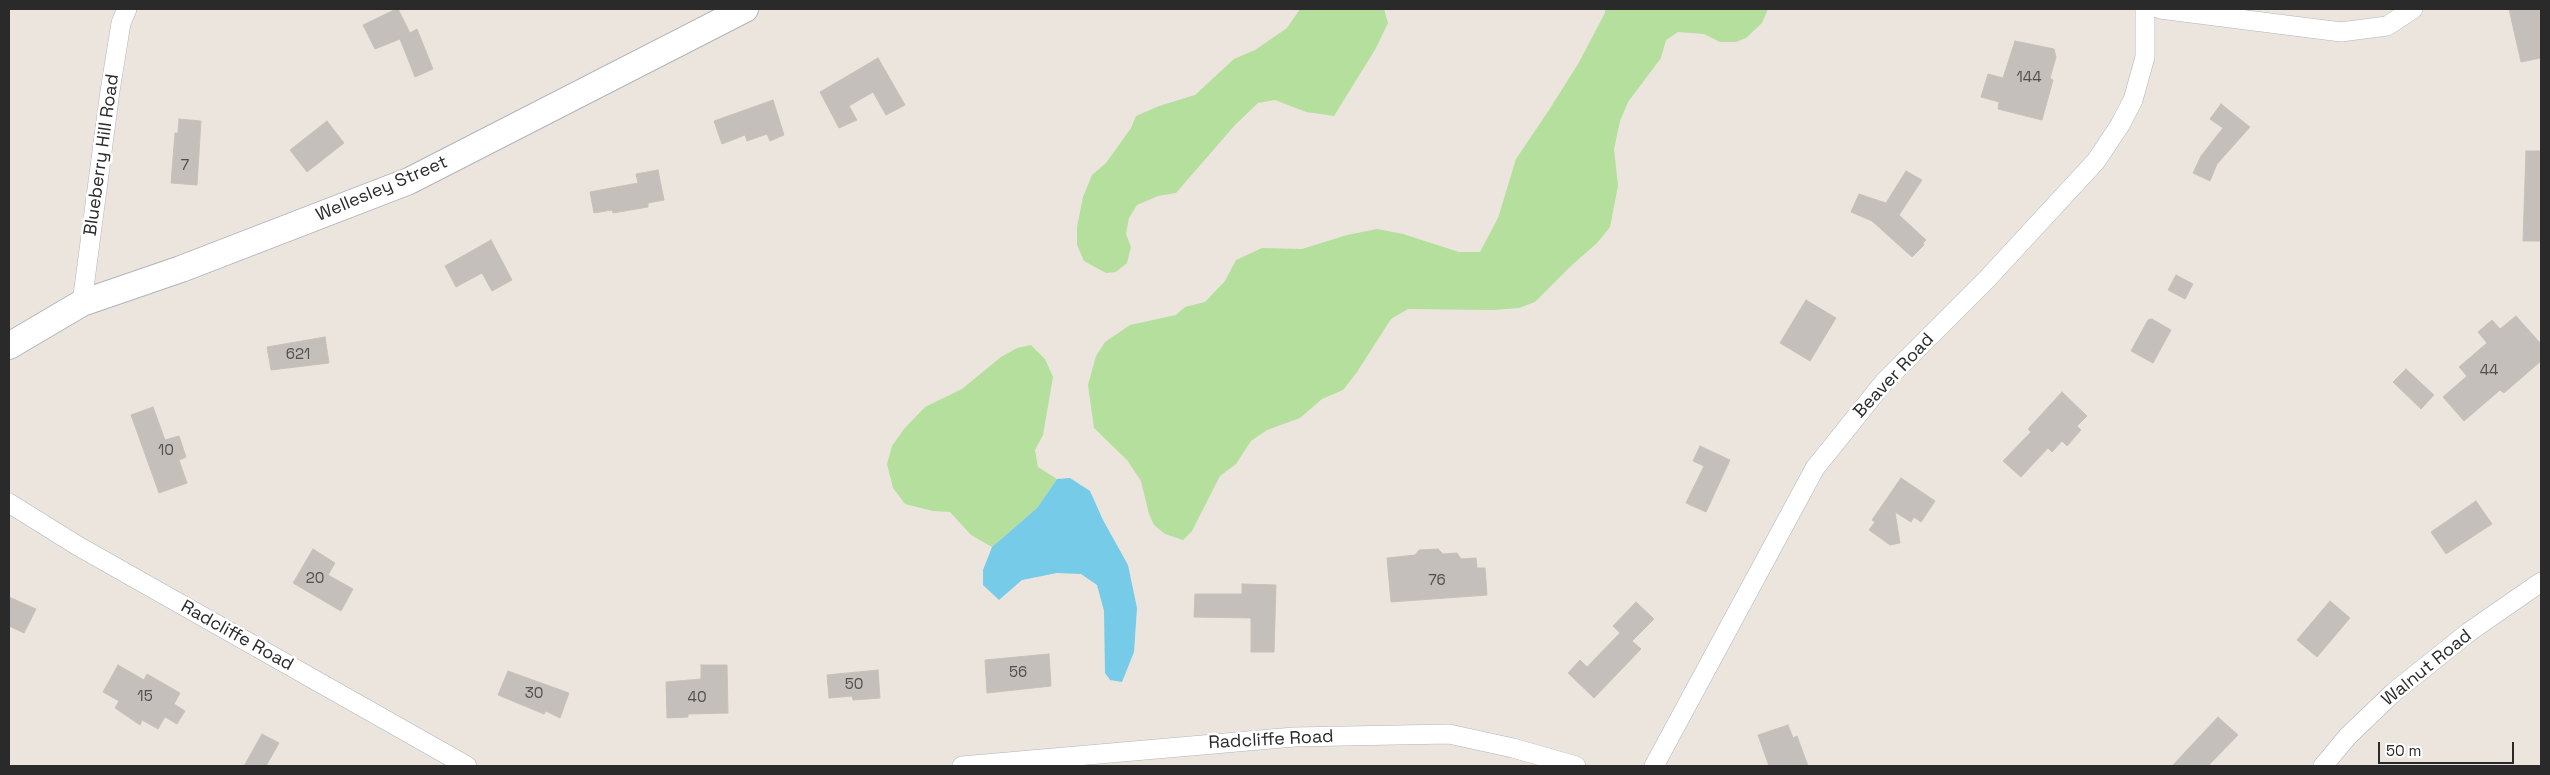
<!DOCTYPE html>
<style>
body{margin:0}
#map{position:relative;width:2550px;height:775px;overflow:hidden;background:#ece5dd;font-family:"Space Grotesk",sans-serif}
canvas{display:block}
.frame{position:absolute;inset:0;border:10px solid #2a2a2a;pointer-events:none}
.scale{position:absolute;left:2378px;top:742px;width:136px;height:22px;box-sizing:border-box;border:2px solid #2a2a2a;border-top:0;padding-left:6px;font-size:15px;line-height:18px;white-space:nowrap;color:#2a2a2a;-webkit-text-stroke:4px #fff;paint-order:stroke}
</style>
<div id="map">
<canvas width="2550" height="775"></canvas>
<div class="frame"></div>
<div class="scale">50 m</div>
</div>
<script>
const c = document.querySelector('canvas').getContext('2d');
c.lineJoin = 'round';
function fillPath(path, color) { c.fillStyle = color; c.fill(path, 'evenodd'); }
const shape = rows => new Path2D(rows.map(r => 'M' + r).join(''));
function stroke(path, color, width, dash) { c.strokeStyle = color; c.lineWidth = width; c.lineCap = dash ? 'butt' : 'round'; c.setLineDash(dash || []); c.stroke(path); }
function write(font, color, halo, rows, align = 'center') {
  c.font = font + ' "Space Grotesk",sans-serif'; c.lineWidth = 5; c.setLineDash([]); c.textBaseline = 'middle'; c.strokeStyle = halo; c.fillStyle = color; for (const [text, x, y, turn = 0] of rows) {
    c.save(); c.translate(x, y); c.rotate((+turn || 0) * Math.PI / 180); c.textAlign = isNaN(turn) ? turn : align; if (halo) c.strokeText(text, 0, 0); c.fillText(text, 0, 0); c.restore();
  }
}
fillPath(shape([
 [1300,9,1384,9,1388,23,1376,48,1334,116,1306,112,1275,100,1258,103,1235,125,1176,193,1158,196,1137,205,1129,218,1126,234,1131,247,1127,263,1116,272,1106,273,1084,261,1077,245,1077,227,1083,197,1092,175,1106,163,1131,128,1136,116,1159,106,1195,95,1234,59,1255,50,1287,28],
 [1605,9,1768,9,1762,23,1746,38,1736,42,1720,42,1704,34,1678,32,1666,40,1661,58,1628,102,1620,121,1614,149,1618,186,1610,227,1597,243,1571,266,1535,302,1519,308,1493,310,1408,309,1391,319,1357,372,1343,390,1322,399,1300,418,1267,430,1251,441,1236,464,1220,476,1192,531,1183,540,1165,534,1154,525,1149,514,1141,481,1127,460,1094,428,1088,385,1096,356,1105,342,1130,325,1176,315,1185,307,1205,302,1225,281,1236,260,1262,248,1302,249,1347,235,1377,229,1403,234,1459,252,1480,252,1498,218,1516,159,1549,110,1578,64,1605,13],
 [1031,345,1045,359,1053,377,1043,435,1035,450,1038,467,1057,479,1037,508,992,547,971,535,950,512,933,511,905,504,893,488,887,464,892,446,904,429,925,407,962,389,1001,357,1017,348]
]), '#b4df9d');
fillPath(shape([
 [1070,478,1090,491,1103,520,1128,565,1137,608,1134,652,1122,682,1110,680,1105,673,1104,611,1097,585,1081,574,1057,573,1022,580,999,600,983,585,983,570,992,547,1037,508,1057,479]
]), '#76cbe8');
const building = shape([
 [396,9,398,9,410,33,417,29,433,69,415,77,400,39,375,49,363,25,396,9],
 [2509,9,2541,9,2541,58,2521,62,2509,9],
 [2015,41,2054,49,2056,57,2050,78,2053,80,2042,120,1998,109,1999,102,1981,97,1988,74,2003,78,2015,41],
 [878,58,905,105,886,115,873,92,849,106,857,120,839,128,820,92,878,58],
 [773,100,784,135,770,141,767,134,747,141,745,135,722,144,714,121,773,100],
 [2221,104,2250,127,2217,164,2210,181,2193,173,2201,156,2223,128,2210,119,2221,104],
 [179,119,201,121,197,185,171,183,175,133,178,133,179,119],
 [327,121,344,143,307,172,290,150,327,121],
 [2526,151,2541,151,2541,241,2523,241,2526,151],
 [658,170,664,200,648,203,648,207,613,213,612,210,594,213,590,192,638,183,636,174,658,170],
 [1906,171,1922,180,1899,215,1926,240,1923,243,1924,245,1912,257,1872,221,1851,212,1859,194,1886,203,1906,171],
 [491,240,512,280,492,291,482,273,456,287,445,266,491,240],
 [2176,275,2193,284,2185,299,2168,290,2176,275],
 [1806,300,1836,318,1810,361,1780,343,1806,300],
 [2516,316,2541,344,2541,361,2504,393,2500,390,2464,421,2443,397,2467,376,2459,367,2487,343,2478,332,2492,320,2500,329,2516,316],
 [2152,319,2171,330,2153,363,2131,351,2148,320,2152,319],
 [325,337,329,363,271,370,267,347,325,337],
 [2406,369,2434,395,2421,409,2393,382,2406,369],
 [2062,392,2087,416,2077,426,2081,430,2067,446,2062,441,2052,452,2048,448,2021,477,2003,461,2031,432,2028,429,2062,392],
 [153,407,165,440,179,436,186,457,179,460,187,483,159,493,131,415,153,407],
 [1700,446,1730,460,1706,512,1686,503,1704,466,1693,461,1700,446],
 [1901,478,1935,501,1921,522,1914,517,1911,522,1895,512,1900,543,1890,545,1869,530,1875,522,1872,520,1901,478],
 [2476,501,2492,524,2446,554,2431,532,2476,501],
 [313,549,335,563,328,575,353,589,341,611,293,583,313,549],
 [1438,549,1443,554,1457,553,1461,559,1476,558,1477,568,1485,568,1487,595,1391,602,1387,558,1415,555,1419,550,1438,549],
 [1242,584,1276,585,1274,652,1251,652,1251,618,1194,617,1195,594,1242,594,1242,584],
 [9,597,36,609,24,633,9,626,9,597],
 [2330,601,2350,618,2317,657,2297,640,2330,601],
 [1636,602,1654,619,1632,641,1641,649,1594,698,1568,673,1580,660,1587,667,1620,633,1613,626,1636,602],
 [1049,654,1051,686,987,693,985,660,1049,654],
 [118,665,144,680,147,674,180,693,174,704,185,711,177,724,165,717,158,729,142,720,140,725,115,708,119,701,103,692,118,665],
 [701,665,727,665,728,713,688,714,688,717,667,718,666,682,701,679,701,665],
 [878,670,880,698,853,700,852,696,829,698,827,675,878,670],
 [508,671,569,693,560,718,546,711,544,714,498,695,508,671],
 [2218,717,2238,735,2208,766,2172,766,2218,717],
 [1788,725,1793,738,1797,736,1808,766,1769,766,1758,735,1788,725],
 [262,734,279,743,266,766,244,766,262,734]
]);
fillPath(building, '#c4bfba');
stroke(building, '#c7c1b7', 1);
const minor = shape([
 [2160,9,2341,32,2387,26,2413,9],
 [82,303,110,91,121,23,127,9],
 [9,503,78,546,467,766],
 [962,766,1294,737,1449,734,1513,748,1576,766],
 [1654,766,1815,468,1885,381,1988,278,2096,161,2120,125,2133,100,2145,57,2145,9],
 [2323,766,2348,736,2394,692,2469,632,2541,582]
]);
const secondary = shape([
 [9,346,82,303,181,269,409,181,745,9]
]);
stroke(minor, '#b1b4bd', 20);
stroke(secondary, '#b1b4bd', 28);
stroke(minor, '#fff', 19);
stroke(secondary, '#fff', 26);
write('15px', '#504f4e', null, [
 ["144",2029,78],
 ["7",185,166],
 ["621",298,355],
 ["44",2489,371],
 ["10",166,451],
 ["20",315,579],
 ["76",1437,581],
 ["56",1018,673],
 ["50",854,685],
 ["30",534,694],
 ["15",145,697],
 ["40",697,698]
]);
write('18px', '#2a2a2a', '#fff', [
 ["Blueberry Hill Road",102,155,-82],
 ["Wellesley Street",382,189,-23],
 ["Beaver Road",1894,376,-47],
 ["Radcliffe Road",237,636,29],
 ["Walnut Road",2427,668,-39],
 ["Radcliffe Road",1271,740,-3]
]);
</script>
